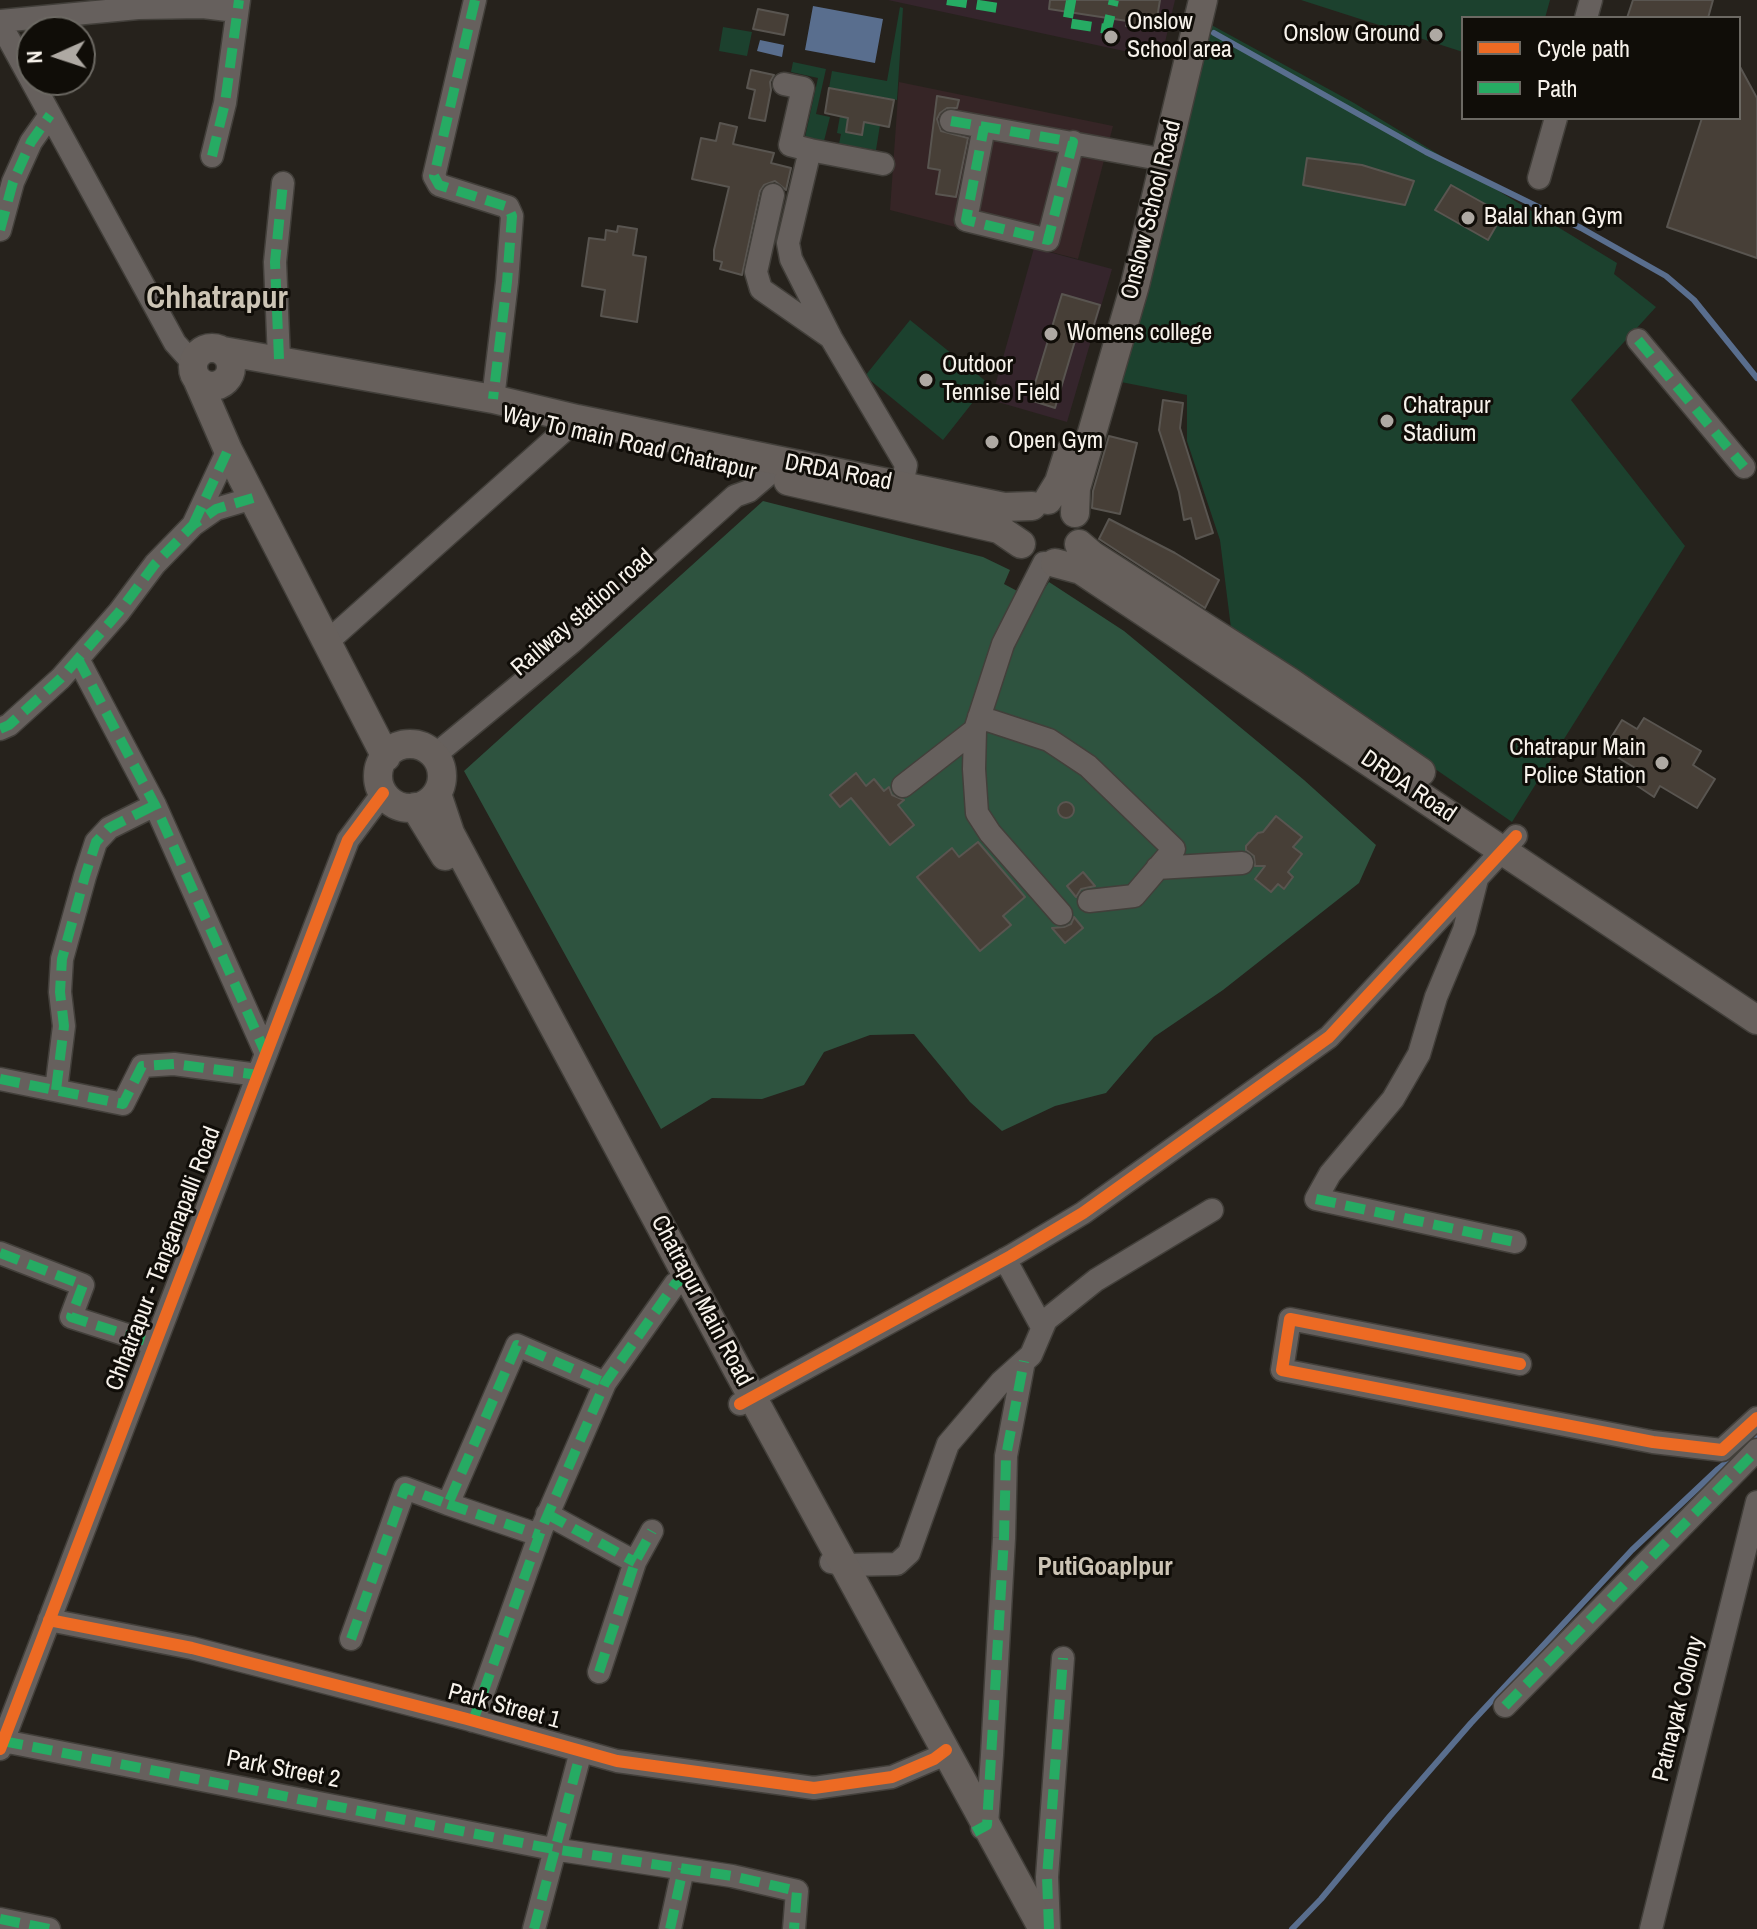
<!DOCTYPE html>
<style>
body{margin:0}
#map{position:relative;width:1757px;height:1929px;overflow:hidden;background:#26221c;font-family:"Archivo Narrow",sans-serif}
canvas{display:block}
.legend{position:absolute;left:1461px;top:16px;width:280px;height:104px;box-sizing:border-box;background:#100d08;border:2px solid #6c6963;margin:0;padding:10px 14px;list-style:none;font-size:24px;color:#f7f2eb}
.legend li{display:flex;align-items:center;gap:16px;height:40px}
.legend b{width:40px;border:2px solid #6c6963}
.north{position:absolute;left:16px;top:16px;width:80px;height:80px;box-sizing:border-box;background:#100d08;border:2px solid #6c6963;border-radius:50%;rotate:267deg;font-size:22px;font-weight:700;line-height:32px;text-align:center;color:#f7f2eb}
.north::after{content:'';display:block;margin:auto;width:28px;height:36px;background:#aea9a3;clip-path:polygon(50% 0,100% 100%,50% 72%,0 100%)}
</style>
<div id="map">
<canvas width="1757" height="1929"></canvas>
<ul class="legend">
<li><b style="height:10px;background:#ed6a23"></b>Cycle path</li>
<li><b style="height:10px;background:#26ab63"></b>Path</li>
</ul>
<div class="north">N</div>
</div>
<script>
const c = document.querySelector('canvas').getContext('2d');
c.lineJoin = 'round';
function fillPath(path, color) { c.fillStyle = color; c.fill(path, 'evenodd'); }
const shape = rows => new Path2D(rows.map(r => 'M' + r).join(''));
function stroke(path, color, width, dash) { c.strokeStyle = color; c.lineWidth = width; c.lineCap = dash ? 'butt' : 'round'; c.setLineDash(dash || []); c.stroke(path); }
function write(font, color, halo, rows, align = 'center') {
  c.font = font + ' "Archivo Narrow",sans-serif'; c.lineWidth = 6; c.setLineDash([]); c.textBaseline = 'middle'; c.strokeStyle = halo; c.fillStyle = color; for (const [text, x, y, turn = 0] of rows) {
    c.save(); c.translate(x, y); c.rotate((+turn || 0) * Math.PI / 180); c.textAlign = isNaN(turn) ? turn : align; if (halo) c.strokeText(text, 0, 0); c.fillText(text, 0, 0); c.restore();
  }
}
fillPath(shape([
 [899,82,1113,126,1078,259,890,210]
]), '#362526');
fillPath(shape([
 [888,0,1175,0,1161,59],
 [1034,248,1112,269,1067,422,991,400]
]), '#35252c');
fillPath(shape([
 [1301,0,1550,0,1545,18,1463,18,1463,52],
 [900,7,903,8,897,100,829,88,832,71,887,81],
 [1206,22,1354,103,1617,263,1614,274,1656,307,1571,400,1685,546,1512,822,1231,628,1220,540,1187,441,1187,395,1121,382],
 [723,27,752,32,747,56,719,51],
 [793,62,826,69,816,114,830,117,824,141,805,137,818,78,791,72],
 [840,116,848,117,847,132,862,134,864,122,880,125,876,150,839,144,841,134,837,133],
 [910,320,988,383,943,440,865,376]
]), '#1c412e');
fillPath(shape([
 [763,501,983,557,1010,570,1004,584,1036,601,1049,582,1124,631,1304,780,1376,845,1359,883,1223,990,1154,1037,1106,1093,1055,1106,1002,1131,970,1102,914,1034,870,1035,824,1052,804,1085,762,1099,712,1098,661,1129,464,771]
]), '#2e533f');
fillPath(shape([
 [813,6,883,19,875,63,805,50],
 [760,40,784,45,782,57,757,51]
]), '#596e8e');
stroke(shape([
 [1214,33,1426,152,1581,228,1666,276,1694,300,1757,378],
 [1292,1929,1321,1899,1390,1816,1471,1723,1632,1550,1718,1469,1757,1438]
]), '#596e8e', 6);
const building = shape([
 [1050,0,1160,0,1155,30,1126,26,1127,21,1049,9,1050,0],
 [1633,0,1713,0,1708,18,1627,18,1633,0],
 [758,9,788,15,784,35,753,29,758,9],
 [1739,65,1757,98,1757,258,1667,227,1702,118,1739,118,1739,65],
 [751,70,774,75,770,82,771,90,765,121,749,118,755,90,747,88,751,70],
 [829,88,894,100,889,127,864,122,862,135,846,132,848,118,825,113,829,88],
 [937,96,959,100,957,108,947,108,940,113,937,119,941,131,968,138,956,197,936,194,940,170,928,168,937,96],
 [720,123,737,127,733,144,774,153,771,163,791,168,786,190,775,181,764,185,760,191,742,275,720,269,722,262,714,260,714,250,729,187,692,179,701,138,716,141,720,123],
 [1307,158,1362,165,1414,181,1405,205,1303,185,1307,158],
 [1451,185,1503,214,1488,240,1435,210,1451,185],
 [618,226,637,229,633,255,646,257,637,322,601,316,605,290,582,286,589,238,605,240,606,230,617,232,618,226],
 [1062,294,1100,305,1093,328,1080,324,1055,408,1030,400,1062,294],
 [1163,400,1183,403,1180,428,1213,533,1196,539,1191,518,1184,520,1179,492,1159,430,1163,400],
 [1109,436,1137,443,1120,514,1092,508,1093,491,1109,436],
 [1109,519,1175,553,1219,580,1205,608,1099,539,1109,519],
 [1644,718,1701,751,1693,765,1715,779,1697,808,1660,786,1654,797,1633,783,1640,771,1604,749,1622,720,1637,729,1644,718],
 [856,773,866,786,874,779,884,791,889,787,892,795,904,800,898,805,914,825,890,845,851,798,840,807,830,795,856,773],
 '1058 810a8 8 0 1 1 16 0a8 8 0 1 1-16 0Z',
 [1276,816,1302,837,1293,847,1302,854,1288,872,1293,877,1284,889,1278,884,1271,892,1255,879,1265,866,1255,866,1254,856,1246,850,1246,846,1258,833,1263,832,1276,816],
 [978,842,1025,897,1003,916,1011,925,980,951,917,877,952,848,959,857,978,842],
 [1083,872,1095,886,1081,889,1076,897,1067,886,1083,872],
 [1074,917,1083,928,1065,943,1052,928,1064,927,1071,924,1074,917]
]);
fillPath(building, '#473f37');
stroke(building, '#595550', 2);
const minor = shape([
 [475,0,434,176,439,185,508,207,512,216,507,282,493,399],
 [1586,18,1591,0],
 [0,21,138,8,203,7,236,11],
 [0,23,175,343,193,363],
 [784,84,803,88,790,145,810,150,788,243,791,259,831,338,906,465,902,485],
 [951,121,1165,160],
 [984,127,966,220,1048,240,1073,142],
 [810,150,883,164],
 [212,156,225,103,239,0],
 [1539,178,1556,118],
 [773,195,756,272,761,289,830,337],
 [0,230,13,182,31,142,50,115],
 [1638,340,1744,467],
 [279,359,275,262,283,183],
 [193,525,228,450],
 [1044,563,1003,644,975,730,974,769,977,813,990,833,1061,914],
 [326,643,577,419],
 [78,659,155,805,266,1054],
 [979,717,1049,740,1088,766,1174,849,1134,896,1089,901],
 [0,729,9,725,61,678,119,612,155,564,193,525,216,509,253,498],
 [435,755,572,642,735,496,749,491,783,462],
 [903,786,975,730],
 [1157,868,1242,863],
 [1477,879,1464,930,1436,997,1419,1054,1393,1099,1330,1174,1316,1199,1515,1242],
 [0,1079,123,1104,142,1066,174,1064,258,1075],
 [56,1090,64,1026,60,992,62,959,85,876,96,842,109,828,155,805],
 [0,1253,83,1285,71,1317,155,1344],
 [1005,1259,1042,1327],
 [1520,1364,1290,1319,1282,1370,1653,1442,1722,1450,1757,1418],
 [740,1404,1011,1256,1083,1213,1329,1037,1516,836],
 [448,1504,539,1535],
 [547,1514,635,1562],
 [831,1562,845,1565,897,1564,909,1553,948,1444,1001,1382,1031,1355,1046,1320,1096,1280,1212,1210],
 [49,1620,192,1648,467,1719,617,1761,814,1788,892,1777,934,1759,946,1750],
 [351,1639,405,1488,448,1504,517,1345,605,1383],
 [599,1672,635,1562,652,1531],
 [1505,1706,1757,1450],
 [473,1721,542,1528,605,1383,675,1284,687,1276],
 [3,1741,553,1849,732,1876,797,1891,794,1929],
 [0,1749,348,840,383,793],
 [982,1828,987,1825,992,1755,1004,1538,1006,1456,1024,1361],
 [0,1919,49,1929],
 [534,1929,581,1751],
 [670,1929,683,1869],
 [1049,1929,1047,1877,1063,1658],
 [1651,1929,1757,1502]
]);
const major = shape([
 '193 367a19 19 0 1 1 38 0a19 19 0 1 1-38 0Z',
 [223,351,493,399,577,419,1004,507,1032,506],
 [198,381,228,450,386,757],
 [788,481,999,529,1021,544],
 [1048,500,1059,482,1068,454],
 [1075,513,1076,488,1135,285,1203,0],
 [1079,544,1092,555,1290,682,1421,772],
 [1055,563,1081,570,1757,1020],
 '378 776a32 32 0 1 1 64 0a32 32 0 1 1-64 0Z',
 [437,794,450,833,737,1369,1043,1929],
 [415,807,445,856]
]);
stroke(minor, '#423f3a', 25);
stroke(major, '#423f3a', 31);
stroke(minor, '#66605d', 22);
stroke(major, '#67605c', 28);
stroke(shape([
 [475,0,434,176,439,185,508,207,512,216,507,282,493,399],
 [947,0,998,8,1000,0],
 [1068,0,1071,1,1067,23,1107,29,1114,0],
 [951,121,1073,142,1048,240,966,220,984,127],
 [212,156,225,103,239,0],
 [0,230,13,182,31,142,50,115],
 [1638,340,1744,467],
 [279,359,275,262,283,183],
 [193,525,228,450],
 [78,659,155,805,266,1054],
 [0,729,9,725,61,678,119,612,155,564,193,525,216,509,253,498],
 [0,1079,123,1104,142,1066,174,1064,258,1075],
 [56,1090,64,1026,60,992,62,959,85,876,96,842,109,828,155,805],
 [1316,1199,1515,1242],
 [0,1253,83,1285,71,1317,155,1344],
 [448,1504,539,1535],
 [547,1514,635,1562],
 [351,1639,405,1488,448,1504,517,1345,605,1383],
 [599,1672,635,1562,652,1531],
 [1505,1706,1757,1450],
 [473,1721,542,1528,605,1383,675,1284,687,1276],
 [3,1741,553,1849,732,1876,797,1891,794,1929],
 [974,1832,987,1825,1004,1538,1006,1456,1024,1361],
 [0,1919,49,1929],
 [534,1929,581,1751],
 [670,1929,683,1869],
 [1049,1929,1047,1877,1063,1658]
]), '#26ab63', 10, [20, 10]);
stroke(shape([
 [1520,1364,1290,1319,1282,1370,1653,1442,1722,1450,1757,1418],
 [740,1404,1011,1256,1083,1213,1329,1037,1516,836],
 [49,1620,192,1648,467,1719,617,1761,814,1788,892,1777,934,1759,946,1750],
 [0,1749,348,840,383,793]
]), '#ed6a23', 12);
for (const [x, y, r, color] of [
 [1436,35,8,"#aea9a3"],
 [1111,37,8,"#aea9a3"],
 [1468,218,8,"#aea9a3"],
 [1051,334,8,"#aea9a3"],
 [926,380,8,"#aea9a3"],
 [1387,421,8,"#aea9a3"],
 [992,442,8,"#aea9a3"],
 [1662,763,8,"#aea9a3"]
]) { const dot = new Path2D(); dot.arc(x, y, r, 0, 2 * Math.PI); c.fillStyle = color; c.fill(dot); stroke(dot, '#100d08', 3); }
write('24px', '#f7f2eb', '#100d08', [
 ["Onslow",1127,23],
 ["School area",1127,51],
 ["Onslow Ground",1420,35,"right"],
 ["Balal khan Gym",1484,218],
 ["Womens college",1067,334],
 ["Outdoor",942,366],
 ["Tennise Field",942,394],
 ["Chatrapur",1403,407],
 ["Stadium",1403,435],
 ["Open Gym",1008,442],
 ["Chatrapur Main",1646,749,"right"],
 ["Police Station",1646,777,"right"]
], 'left');
write('24px', '#f7f2eb', '#100d08', [
 ["Onslow School Road",1152,210,-76],
 ["Way To main Road Chatrapur",629,444,13],
 ["DRDA Road",838,473,11],
 ["Railway station road",583,613,-41],
 ["DRDA Road",1408,787,34],
 ["Chhatrapur - Tanganapalli Road",164,1259,-69],
 ["Chatrapur Main Road",701,1301,62],
 ["Park Street 1",504,1707,15],
 ["Patnayak Colony",1679,1709,-76],
 ["Park Street 2",283,1770,11]
]);
write('bold 26px', '#ccc4b5', '#100d08', [
 ["PutiGoaplpur",1105,1568]
]);
write('bold 32px', '#ccc4b5', '#100d08', [
 ["Chhatrapur",217,299]
]);
</script>
